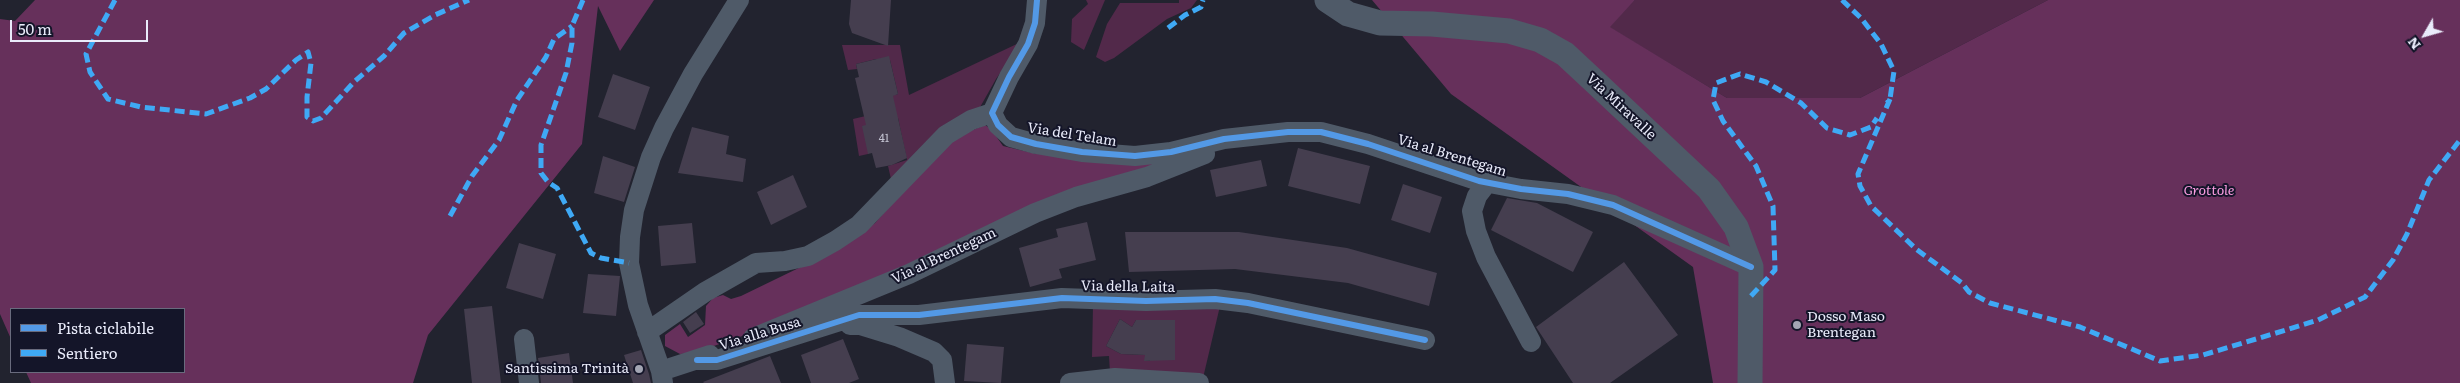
<!DOCTYPE html>
<meta charset="utf-8">
<style>
body{margin:0}
#map{position:relative;width:2460px;height:383px;overflow:hidden;background:#22232f;font-family:Literata,serif}
canvas{display:block}
.legend{position:absolute;left:10px;top:308px;width:175px;height:65px;box-sizing:border-box;background:#141529;border:1px solid #696b7d;margin:0;padding:6px 9px;list-style:none;font-size:15px;color:#e9ebfa}
.legend li{display:flex;align-items:center;gap:10px;height:25px}
.legend b{width:25px;border:1px solid #696b7d}
.north{position:absolute;left:2400px;top:10px;width:50px;height:50px;-webkit-text-stroke:4px #141529;paint-order:stroke;rotate:232deg;font-size:14px;font-weight:700;line-height:20px;text-align:center;color:#e9ebfa}
.north::after{content:'';display:block;margin:auto;width:18px;height:22px;background:#e9ebfa;clip-path:polygon(50% 0,100% 100%,50% 72%,0 100%)}
.scale{position:absolute;left:10px;top:20px;width:138px;height:22px;box-sizing:border-box;border:2px solid #e9ebfa;border-top:0;padding-left:6px;font-size:15px;line-height:18px;white-space:nowrap;color:#e9ebfa;-webkit-text-stroke:4px #141529;paint-order:stroke}
</style>
<div id="map">
<canvas width="2460" height="383"></canvas>
<ul class="legend">
<li><b style="height:6px;background:#5399e6"></b>Pista ciclabile</li>
<li><b style="height:6px;background:#3fa9f5"></b>Sentiero</li>
</ul>
<div class="north">N</div>
<div class="scale">50 m</div>
</div>
<script>
const c = document.querySelector('canvas').getContext('2d');
c.lineJoin = 'round';
function fillPath(path, color) { c.fillStyle = color; c.fill(path, 'evenodd'); }
const shape = rows => new Path2D(rows.map(r => 'M' + r).join(''));
function stroke(path, color, width, dash) { c.strokeStyle = color; c.lineWidth = width; c.lineCap = dash ? 'butt' : 'round'; c.setLineDash(dash || []); c.stroke(path); }
function write(font, color, halo, rows, align = 'center') {
  c.font = font + ' Literata,serif'; c.lineWidth = 4; c.setLineDash([]); c.textBaseline = 'middle'; c.strokeStyle = halo; c.fillStyle = color; for (const [text, x, y, turn = 0] of rows) {
    c.save(); c.translate(x, y); c.rotate((+turn || 0) * Math.PI / 180); c.textAlign = isNaN(turn) ? turn : align; if (halo) c.strokeText(text, 0, 0); c.fillText(text, 0, 0); c.restore();
  }
}
fillPath(shape([
 [1086,0,1105,0,1084,50,1071,42,1072,19,1088,4],
 [1179,0,1197,0,1191,8,1167,19,1114,58,1105,62,1096,57,1107,24,1120,3,1179,3],
 [1635,0,2048,0,1860,98,1727,98,1609,27],
 [1021,42,996,79,979,109,891,179,888,166,907,160,898,118,868,154,859,156,853,119,874,114,875,100,898,94,890,60,876,59,856,64,857,69,848,70,842,45,900,45,909,95],
 [1093,305,1220,306,1203,378,1110,373,1109,356,1092,357],
 [1120,319,1132,327,1136,320,1175,320,1175,360,1150,358,1150,361,1145,361,1145,355,1121,354,1106,346]
]), '#52294a');
fillPath(shape([
 [35,0,654,0,620,51,598,6,582,144,428,335,413,383,31,383,26,372,184,372,184,309,11,309,11,339,0,314,0,19,15,21],
 [1372,0,1635,0,1610,27,1727,98,1860,98,2048,0,2460,0,2460,383,1713,383,1693,267,1451,94],
 [985,125,991,129,1003,146,1037,154,1201,150,779,323,694,353,680,354,665,346,665,335,680,324,688,337,705,325,706,306,713,298,723,295,731,299,741,296,844,246,875,223,934,156,960,135]
]), '#66305b');
fillPath(shape([
 [851,0,891,0,888,46,852,33,849,24],
 [889,56,898,94,893,96,907,158,892,165,876,168,872,153,868,154,862,126,866,125,855,78,859,77,856,64],
 [613,74,650,87,635,130,598,117],
 [692,127,729,136,726,154,746,159,743,182,678,173],
 [1298,148,1370,166,1360,204,1288,186],
 [603,156,635,167,624,202,594,193],
 [1261,160,1267,186,1216,197,1210,170],
 [793,175,807,207,771,225,757,192],
 [1403,184,1442,197,1430,233,1391,220],
 [1507,198,1537,203,1593,232,1573,272,1491,230],
 [1087,222,1096,260,1059,269,1062,278,1030,287,1019,248,1058,237,1056,229],
 [692,223,696,263,661,266,658,226],
 [1125,232,1239,232,1347,248,1437,273,1429,306,1348,283,1235,269,1129,272],
 [519,243,556,254,543,299,506,288],
 [1624,262,1678,335,1610,383,1573,383,1536,327],
 [588,274,620,276,616,316,583,313],
 [492,306,501,383,472,383,464,309],
 [696,312,704,324,690,333,683,322],
 [1120,319,1132,327,1136,320,1175,320,1175,360,1144,361,1145,355,1121,354,1106,346],
 [843,339,859,379,849,383,811,383,801,355],
 [967,344,1004,347,1001,383,964,381],
 [641,350,649,374,651,383,633,383,624,355],
 [569,353,573,383,541,383,538,358],
 [770,356,781,383,704,383,703,382]
]), '#453e4f');
stroke(shape([
 [1037,0,1035,23,1028,44,1009,77,992,113,998,125,1011,137,1036,144,1082,152,1135,156,1171,152,1224,139,1288,132,1321,132,1368,144,1479,181,1521,189,1568,194,1613,205,1751,267],
 [1487,183,1477,196,1472,211,1476,231,1486,257,1531,342],
 [850,325,860,325,899,337,934,352,942,360,945,383],
 [647,332,705,292,756,263,785,261,808,256,835,241,859,225,946,135,971,120,992,113],
 [753,338,909,274,1035,213,1076,197,1147,177,1205,154],
 [524,339,529,383],
 [697,360,717,360,859,315,919,315,1062,298,1146,301,1215,299,1248,303,1425,340],
 [661,371,710,355],
 [663,383,661,371,638,305,629,263,630,237,634,210,651,157,664,128,693,74,739,0],
 [1070,383,1115,378,1199,383]
]), '#4f5a68', 20);
stroke(shape([
 [1327,0,1348,14,1380,23,1432,24,1509,31,1540,40,1565,54,1594,81,1709,189,1736,227,1751,267,1750,383]
]), '#4f5a68', 25);
stroke(shape([
 [115,0,86,54,90,72,108,99,141,107,206,114,250,98,266,89,296,60,308,52,311,63,307,97,307,117,313,121,321,118,354,82,384,56,404,33,435,15,469,0],
 [583,0,572,26,572,43,566,73,541,145,541,173,548,182,557,188,591,253,601,258,629,263],
 [1842,0,1861,18,1881,44,1894,71,1890,99,1887,103],
 [1168,28,1185,15,1201,7,1203,0],
 [1890,99,1858,174,1860,186,1871,206,1916,249,1962,283,1969,292,1990,303,2080,327,2160,361,2203,355,2276,333,2318,320,2365,297,2393,260,2407,234,2429,180,2460,140],
 [450,216,472,176,499,140,517,100,546,57,554,39,572,26],
 [1751,296,1775,270,1773,206,1756,166,1723,121,1713,100,1716,83,1740,74,1766,82,1801,103,1827,128,1850,135,1871,127,1877,118]
]), '#3fa9f5', 5, [10, 5]);
stroke(shape([
 [1037,0,1035,23,1028,44,1009,77,992,113,998,125,1011,137,1036,144,1082,152,1135,156,1171,152,1224,139,1288,132,1321,132,1368,144,1479,181,1521,189,1568,194,1613,205,1751,267],
 [697,360,717,360,859,315,919,315,1062,298,1146,301,1215,299,1248,303,1425,340]
]), '#5399e6', 6);
for (const [x, y, r, color] of [
 [1797,325,5,"#a3a5b3"],
 [639,369,5,"#a3a5b3"]
]) { const dot = new Path2D(); dot.arc(x, y, r, 0, 2 * Math.PI); c.fillStyle = color; c.fill(dot); stroke(dot, '#141529', 2); }
write('11px', '#c0c0cf', null, [
 ["41",884,139]
]);
write('14px', '#e9ebfa', '#141529', [
 ["Via Miravalle",1621,107,43],
 ["Via del Telam",1072,135,9],
 ["Via al Brentegam",1452,156,17],
 ["Via al Brentegam",944,256,-25],
 ["Via della Laita",1128,287,1],
 ["Via alla Busa",760,334,-17]
]);
write('italic 14px', '#fa9ce0', '#141529', [
 ["Grottole",2209,191]
]);
write('14px', '#e9ebfa', '#141529', [
 ["Dosso Maso",1807,317],
 ["Brentegan",1807,333],
 ["Santissima Trinità",629,369,"right"]
], 'left');
</script>
